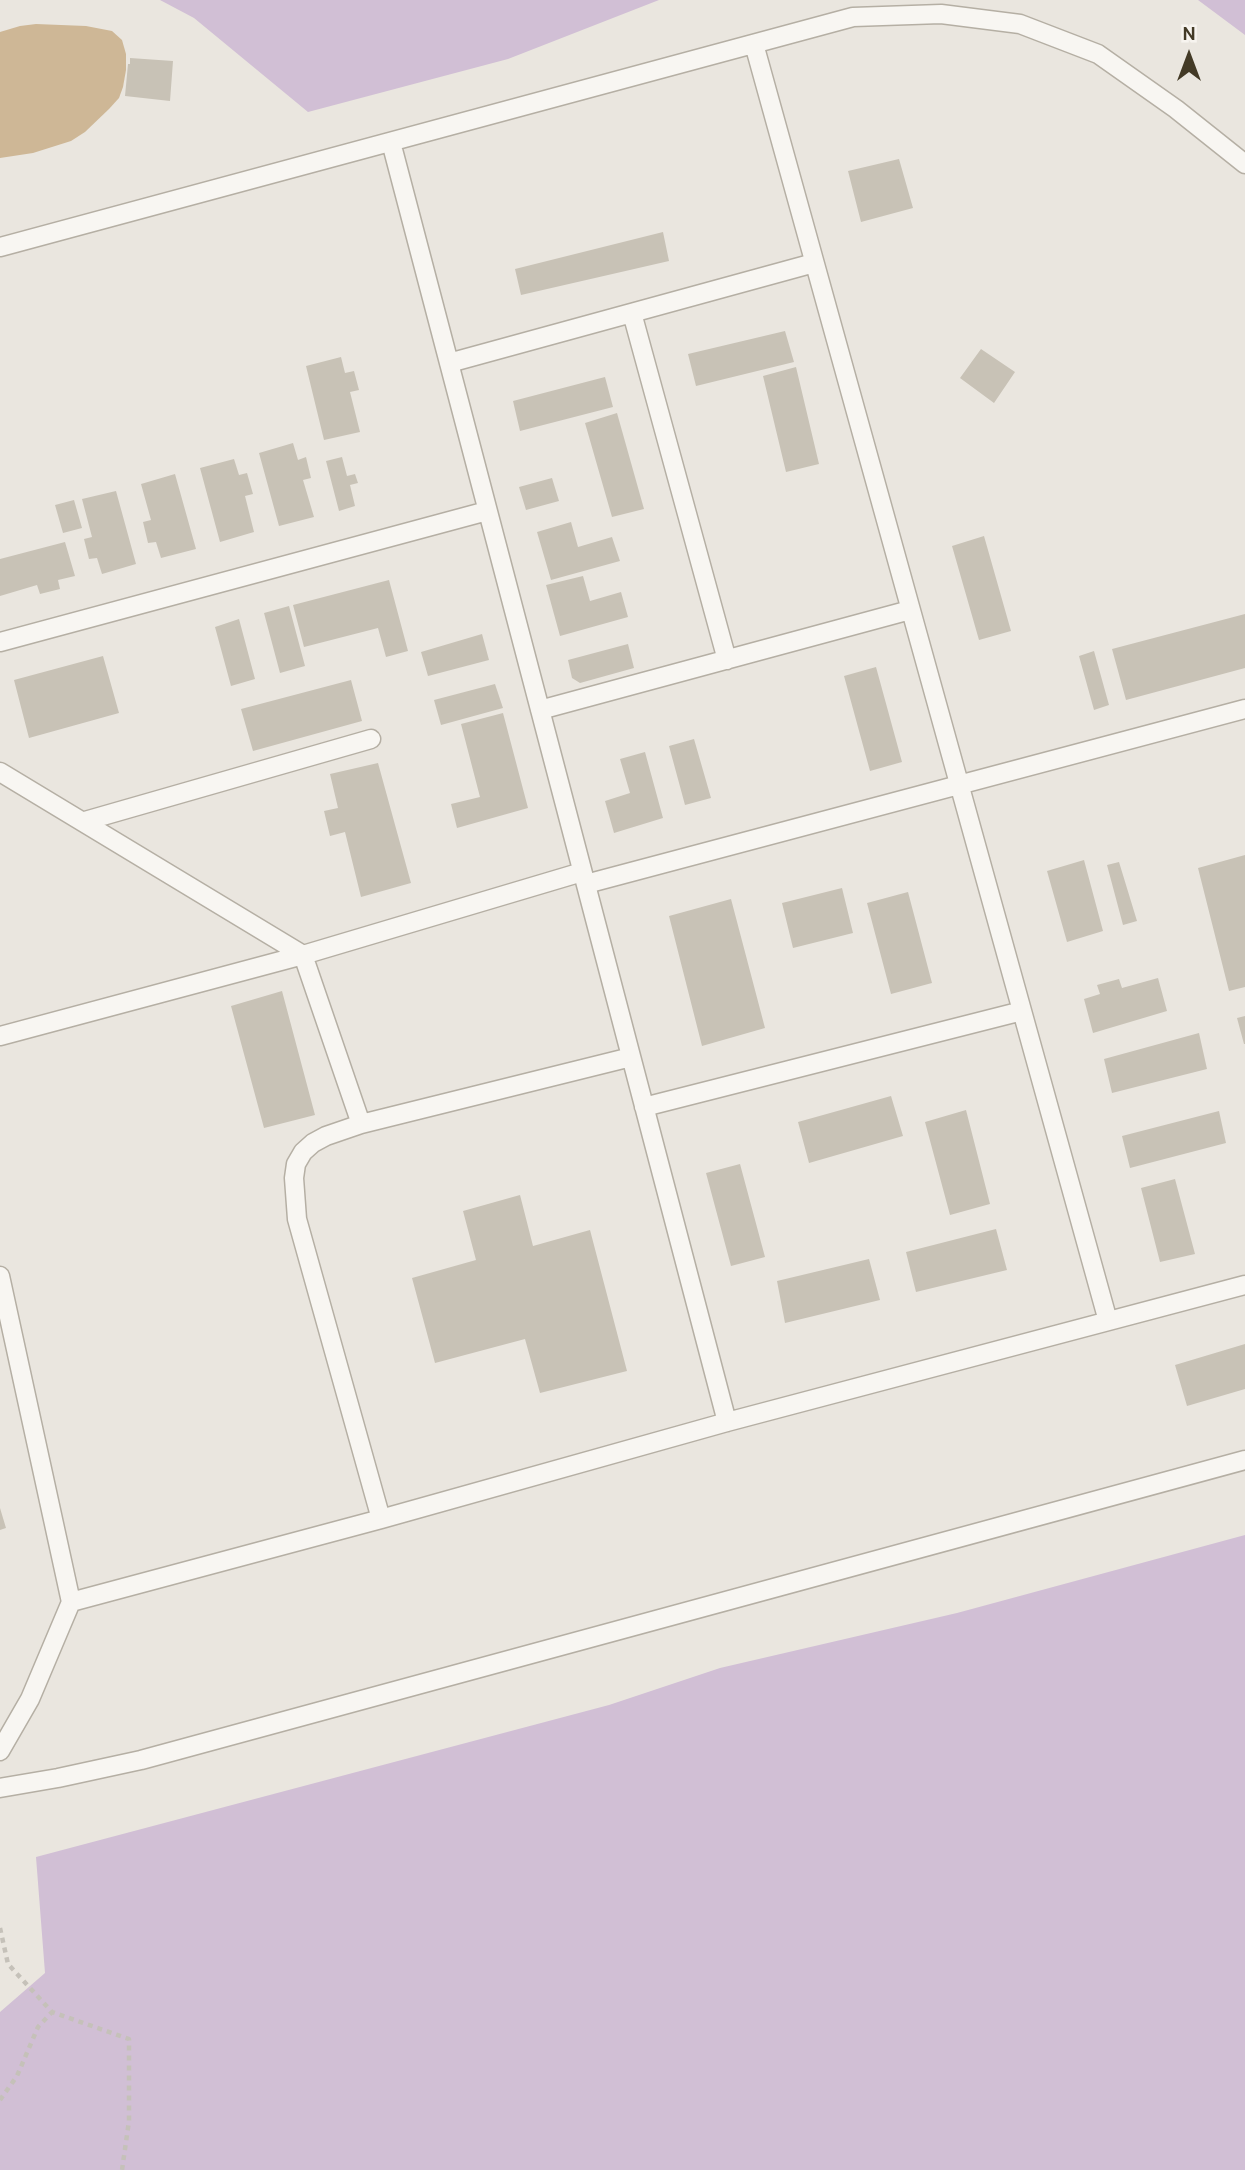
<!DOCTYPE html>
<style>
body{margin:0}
#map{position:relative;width:1245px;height:2170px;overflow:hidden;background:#eae6df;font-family:Overpass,sans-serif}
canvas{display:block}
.north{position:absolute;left:1154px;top:21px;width:70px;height:70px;-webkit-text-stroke:5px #f7f4ef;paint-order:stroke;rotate:0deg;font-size:19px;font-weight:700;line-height:28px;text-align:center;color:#433a26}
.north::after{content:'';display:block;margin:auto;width:24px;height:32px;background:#433a26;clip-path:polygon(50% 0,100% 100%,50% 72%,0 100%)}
</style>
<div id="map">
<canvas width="1245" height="2170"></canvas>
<div class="north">N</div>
</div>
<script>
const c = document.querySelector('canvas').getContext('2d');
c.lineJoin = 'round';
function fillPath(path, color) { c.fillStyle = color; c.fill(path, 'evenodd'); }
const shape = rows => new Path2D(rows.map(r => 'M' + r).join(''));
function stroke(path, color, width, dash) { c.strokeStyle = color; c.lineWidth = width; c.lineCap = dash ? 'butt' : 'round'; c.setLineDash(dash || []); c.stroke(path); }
fillPath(shape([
 [160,0,659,0,508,59,308,112,194,18],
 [1198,0,1245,0,1245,35],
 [1245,1535,1245,2170,0,2170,0,2012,45,1973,36,1857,609,1705,720,1668,957,1613]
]), '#d1bfd5');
fillPath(shape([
 [36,24,86,26,112,31,122,40,126,54,126,70,123,87,119,98,109,109,85,132,71,141,33,153,0,158,0,32,20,26]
]), '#ceb796');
fillPath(shape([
 [130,58,173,61,170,101,125,96,128,64,130,64],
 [899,159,913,208,861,222,848,171],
 [663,232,669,261,521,295,515,269],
 [785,331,794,362,696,386,688,354],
 [981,349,1015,372,994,403,960,378],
 [341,357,345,373,354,371,359,390,350,392,360,432,324,440,306,366],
 [796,367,819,464,786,472,763,376],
 [605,377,613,407,520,431,513,401],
 [617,413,644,509,612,517,585,423],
 [293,443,298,460,306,457,311,478,303,480,314,517,279,526,259,453],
 [342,457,347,476,355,474,358,483,350,485,355,506,339,511,326,461],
 [234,459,239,475,247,473,253,494,245,496,254,532,220,542,200,468],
 [175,474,196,549,161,558,156,542,148,543,143,522,151,520,141,484],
 [552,478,559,501,526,510,519,487],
 [116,491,136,564,102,574,97,558,89,559,84,539,92,537,82,499],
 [74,500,82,528,63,533,55,505],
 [571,522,578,547,612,537,620,561,551,580,537,532],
 [984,536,1011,631,979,640,952,546],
 [65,542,75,576,58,580,60,589,40,594,37,585,0,596,0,559],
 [583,576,590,601,621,592,628,617,560,636,546,585],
 [389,580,408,651,386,657,378,628,304,647,293,605],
 [289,606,305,666,280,673,264,613],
 [1245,614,1245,668,1126,700,1112,649],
 [239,619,255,679,231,686,215,627],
 [482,634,489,660,428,676,421,652],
 [628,644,634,668,580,683,572,678,568,660],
 [1094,651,1109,705,1094,710,1079,656],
 [103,656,119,713,29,738,14,680],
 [876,667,902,762,870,771,844,676],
 [351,680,362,721,253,751,241,709],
 [495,684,503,708,441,725,434,700],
 [503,713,528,808,457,828,451,804,480,797,461,724],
 [694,739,711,798,685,805,669,746],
 [645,752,663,818,614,833,605,801,630,793,620,759],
 [378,763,411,883,361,897,345,832,330,836,324,811,338,808,330,774],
 [1245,855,1245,987,1229,991,1198,868],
 [1084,860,1103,931,1067,942,1047,871],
 [1119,862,1137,921,1123,925,1107,865],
 [842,888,853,933,793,948,782,903],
 [908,892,932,983,891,994,867,903],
 [731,899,765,1028,702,1046,669,916],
 [1158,978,1167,1011,1093,1033,1084,999,1100,994,1097,985,1119,979,1122,988],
 [282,991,315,1115,264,1128,231,1006],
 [1245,1016,1245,1044,1244,1044,1237,1018],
 [1199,1033,1207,1069,1112,1093,1104,1059],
 [891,1096,903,1136,809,1163,798,1122],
 [966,1110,990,1204,950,1215,925,1122],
 [1219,1111,1226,1143,1130,1168,1122,1136],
 [740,1164,765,1257,731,1266,706,1173],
 [1175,1179,1195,1254,1160,1262,1141,1188],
 [520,1195,533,1246,590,1230,627,1371,540,1393,525,1339,435,1363,412,1278,476,1260,463,1211],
 [996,1229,1007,1270,916,1292,906,1252],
 [869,1259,880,1300,785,1323,777,1281],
 [1245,1344,1245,1389,1187,1406,1175,1365],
 [0,1508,6,1528,0,1530]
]), '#c8c2b6');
const lane = shape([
 [754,44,1108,1321],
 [391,142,727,1422],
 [0,247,853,17,941,14,1020,24,1098,54,1176,109,1245,164],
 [632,313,727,660],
 [449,363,814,263],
 [0,642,487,511],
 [540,710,910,610],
 [0,772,303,955,361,1124],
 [85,821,371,739],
 [586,884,1245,709],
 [0,1036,303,955,582,872],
 [644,1107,1022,1011],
 [0,1276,71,1602,381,1519,727,1422,1245,1285],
 [381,1519,297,1219,294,1178,296,1164,303,1152,313,1143,326,1136,361,1124,631,1057],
 [0,1751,30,1699,71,1602],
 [0,1788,58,1778,141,1760,1245,1460]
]);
stroke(lane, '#b5afa4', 21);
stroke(shape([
 [0,1928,8,1964,52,2012,129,2039,129,2121,122,2170],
 [0,2100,17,2076,38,2027,52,2012]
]), '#c5c1b9', 4.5, [5, 5]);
stroke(lane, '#f8f6f2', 18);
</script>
